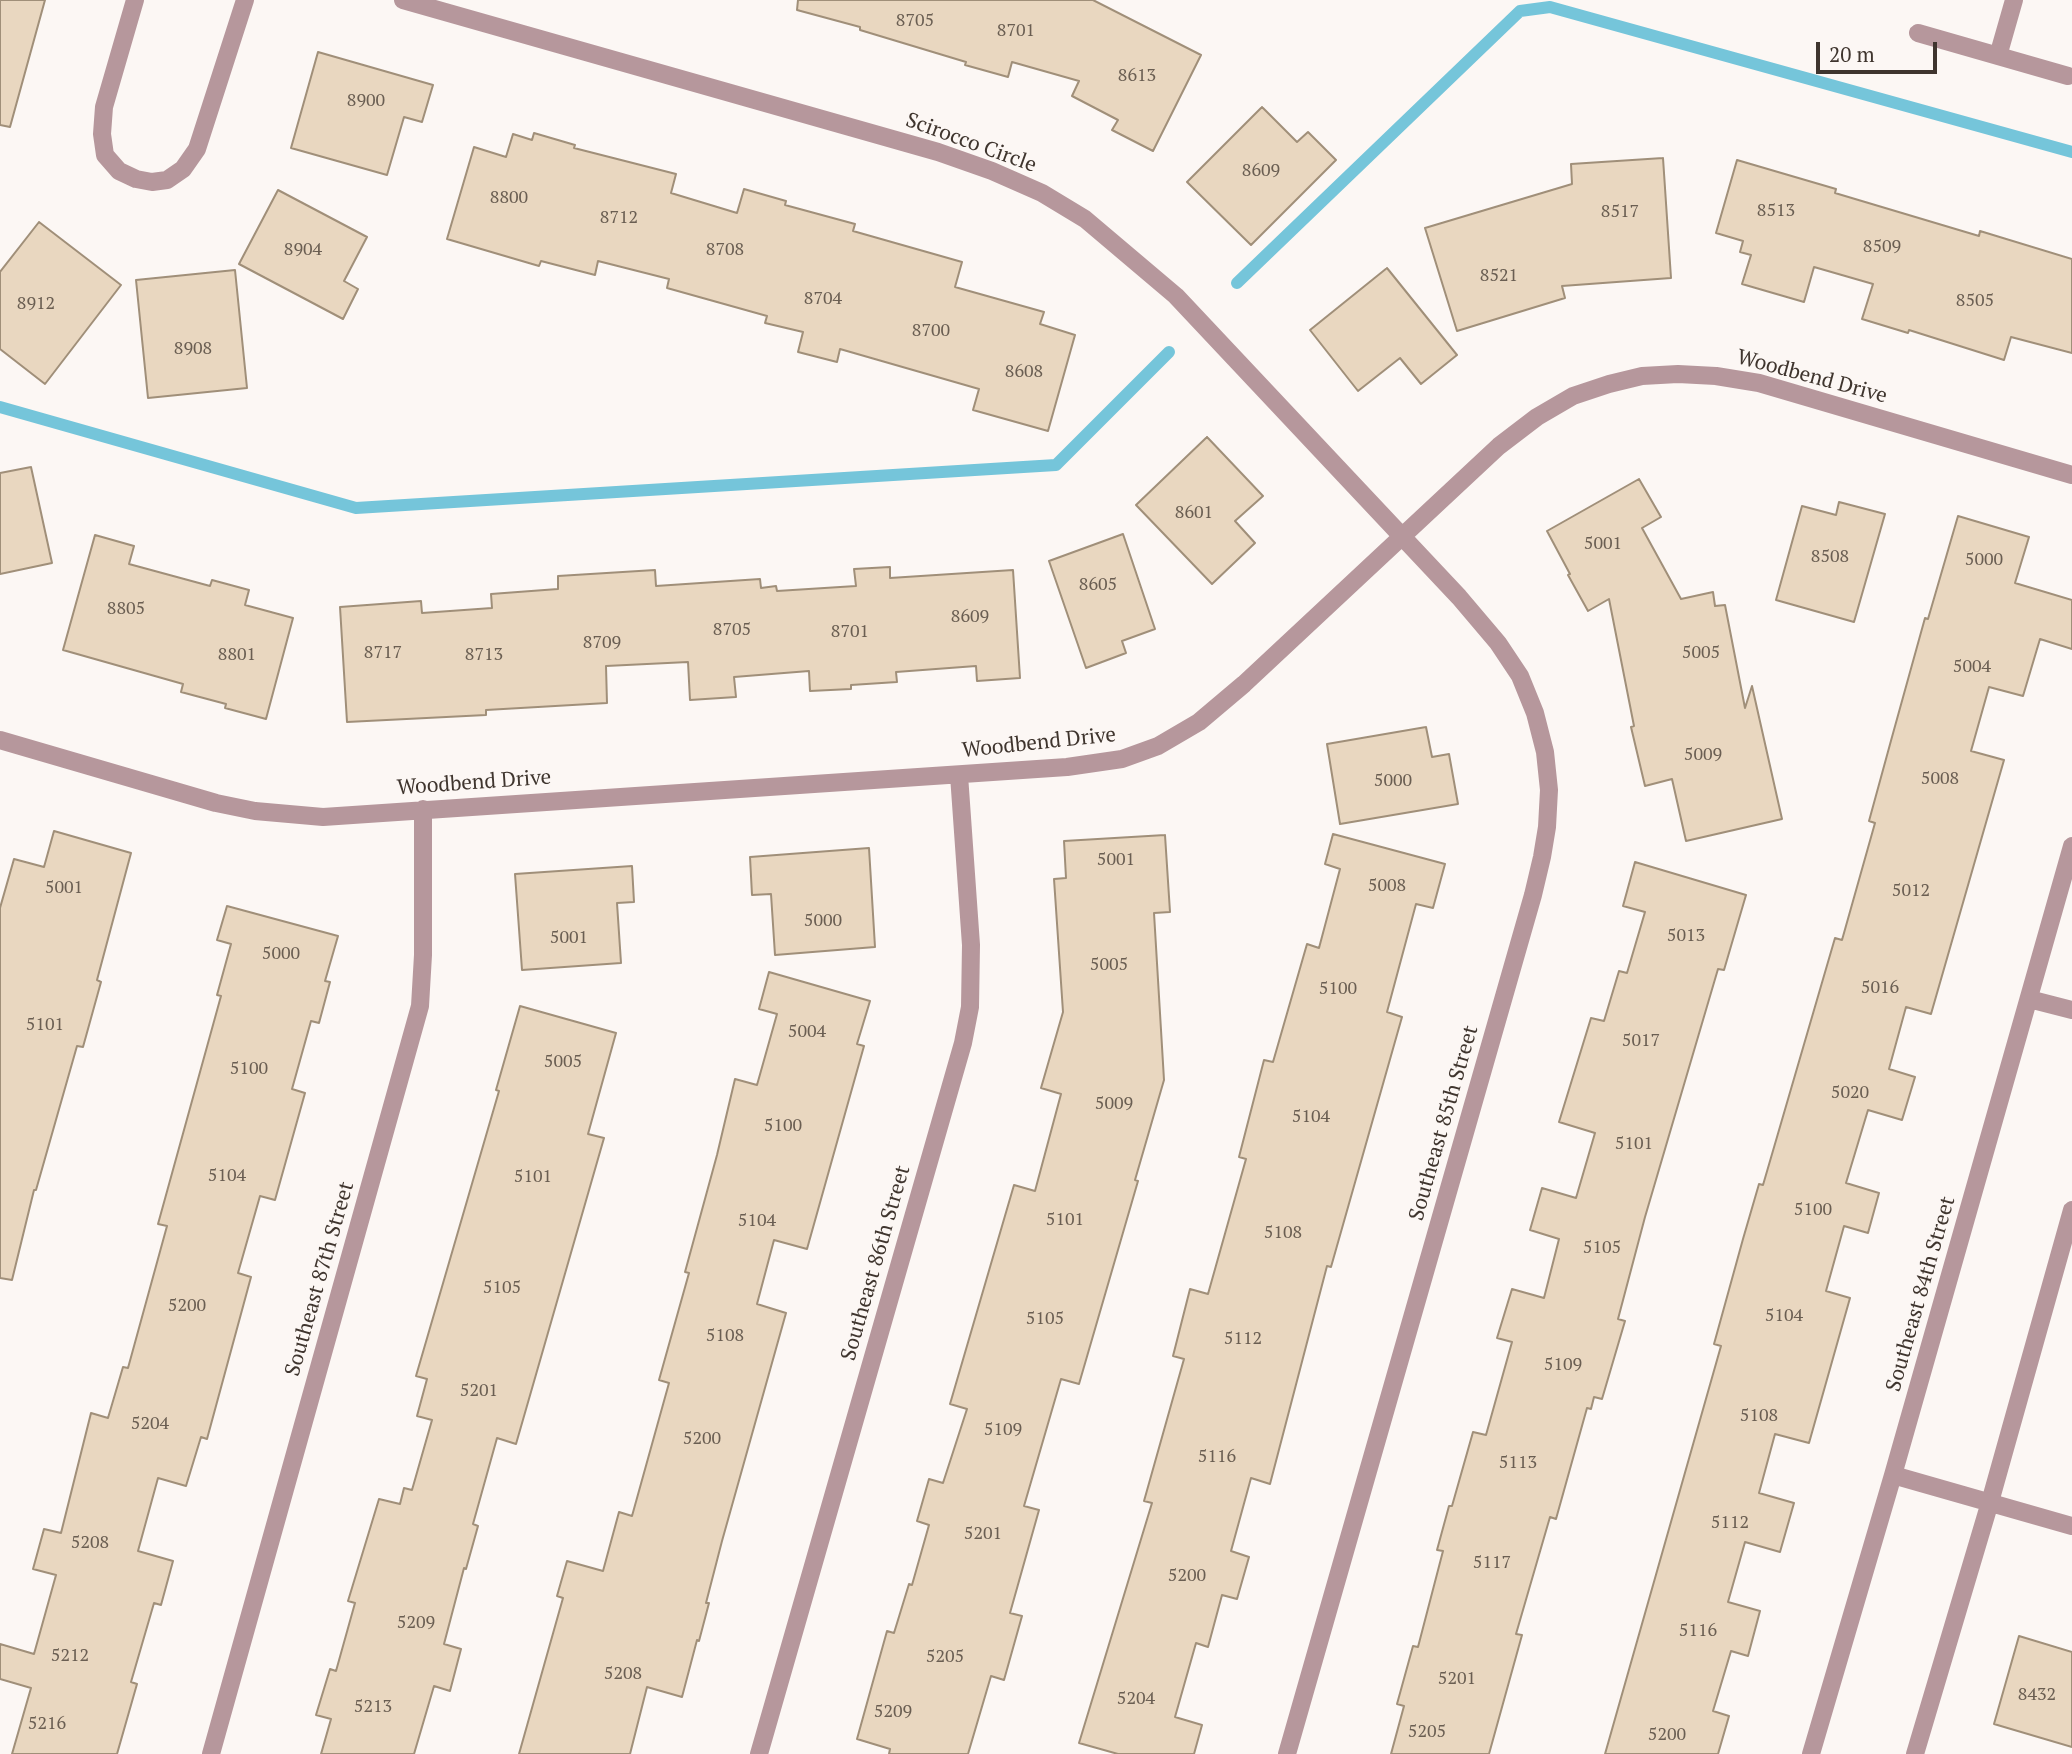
<!DOCTYPE html>
<style>
body{margin:0}
#map{position:relative;width:2072px;height:1754px;overflow:hidden;background:#fcf7f4;font-family:"PT Serif",serif}
canvas{display:block}
.scale{position:absolute;left:1816px;top:42px;width:121px;height:32px;box-sizing:border-box;border:4px solid #3f352e;border-top:0;padding-left:9px;font-size:21px;line-height:24px;white-space:nowrap;color:#3f352e;-webkit-text-stroke:5px #fcf7f4;paint-order:stroke}
</style>
<div id="map">
<canvas width="2072" height="1754"></canvas>
<div class="scale">20 m</div>
</div>
<script>
const c = document.querySelector('canvas').getContext('2d');
c.lineJoin = 'round';
const shape = rows => new Path2D(rows.map(r => 'M' + r).join(''));
function stroke(path, color, width, dash) { c.strokeStyle = color; c.lineWidth = width; c.lineCap = dash ? 'butt' : 'round'; c.setLineDash(dash || []); c.stroke(path); }
function fillPath(path, color) { c.fillStyle = color; c.fill(path, 'evenodd'); }
function write(font, color, halo, rows, align = 'center') {
  c.font = font + ' "PT Serif",serif'; c.lineWidth = 5; c.setLineDash([]); c.textBaseline = 'middle'; c.strokeStyle = halo; c.fillStyle = color; for (const [text, x, y, turn = 0] of rows) {
    c.save(); c.translate(x, y); c.rotate((+turn || 0) * Math.PI / 180); c.textAlign = isNaN(turn) ? turn : align; if (halo) c.strokeText(text, 0, 0); c.fillText(text, 0, 0); c.restore();
  }
}
stroke(shape([
 [1237,283,1520,11,1550,7,2072,152],
 [0,407,356,508,1056,465,1169,352]
]), '#75c5da', 12);
const building = shape([
 [0,0,45,0,10,127,0,125,0,0],
 [798,0,1093,0,1201,55,1153,151,1112,130,1118,120,1072,96,1079,81,1012,62,1008,77,965,65,966,62,860,30,860,27,797,10,798,0],
 [318,52,433,85,422,122,404,117,387,175,291,148,318,52],
 [1262,107,1297,142,1308,132,1336,160,1251,245,1187,182,1262,107],
 [534,133,575,145,574,148,676,174,671,193,737,213,744,189,786,201,785,205,855,224,853,231,962,262,955,287,1044,312,1040,324,1075,335,1048,431,973,410,979,389,840,349,837,362,798,352,803,332,765,323,767,316,667,288,669,279,598,261,595,275,541,261,539,266,447,239,474,147,506,157,513,134,532,140,534,133],
 [1663,158,1671,278,1562,286,1565,298,1457,331,1425,228,1572,184,1571,164,1663,158],
 [1737,160,1836,189,1835,193,1979,236,1980,231,2072,259,2072,353,2011,337,2004,360,1909,330,1908,333,1862,319,1873,284,1814,267,1804,302,1742,284,1751,255,1740,252,1743,241,1716,233,1737,160],
 [278,190,367,237,344,281,358,289,343,319,239,264,278,190],
 [39,222,121,285,45,384,0,349,0,272,39,222],
 [1387,268,1457,355,1421,384,1400,358,1358,391,1310,330,1387,268],
 [235,270,247,388,148,398,136,280,235,270],
 [1207,437,1263,496,1235,521,1255,543,1212,584,1136,505,1207,437],
 [31,467,52,563,0,574,0,473,31,467],
 [1639,479,1661,517,1642,528,1681,599,1713,592,1715,606,1725,605,1745,708,1752,686,1782,819,1686,841,1672,779,1645,786,1631,727,1634,726,1609,599,1588,611,1568,575,1570,574,1547,531,1639,479],
 [1839,502,1885,514,1854,622,1776,600,1802,506,1836,515,1839,502],
 [1958,516,2029,537,2015,583,2072,600,2072,649,2040,639,2023,696,1989,687,1971,751,2004,760,1931,1014,1906,1007,1889,1069,1915,1077,1902,1120,1868,1110,1846,1183,1879,1193,1868,1233,1844,1226,1826,1291,1850,1298,1809,1443,1775,1434,1759,1493,1794,1503,1780,1552,1745,1542,1728,1602,1760,1611,1748,1656,1731,1651,1713,1711,1729,1716,1718,1754,1605,1754,1721,1346,1714,1344,1743,1239,1759,1184,1763,1185,1835,938,1842,940,1875,823,1869,821,1892,737,1925,618,1928,619,1958,516],
 [1123,534,1155,629,1122,641,1126,653,1086,668,1049,561,1123,534],
 [95,535,134,546,129,564,210,586,212,580,249,590,245,605,293,618,266,719,225,708,226,704,181,692,183,684,63,650,95,535],
 [890,567,890,578,1013,570,1020,678,977,681,976,666,896,672,897,682,851,685,851,689,810,691,809,671,734,677,736,697,690,700,688,662,606,666,607,703,486,710,486,715,347,722,340,607,421,601,422,613,492,608,491,594,558,589,558,576,655,570,656,586,760,579,761,588,776,586,777,591,856,586,854,569,890,567],
 [1426,727,1432,757,1449,754,1458,804,1340,824,1327,744,1426,727],
 [54,831,131,853,97,980,101,982,83,1047,77,1046,36,1190,34,1190,12,1280,0,1278,0,908,14,859,44,867,54,831],
 [1333,834,1445,864,1433,908,1416,904,1387,1012,1402,1017,1331,1267,1327,1266,1270,1484,1251,1478,1231,1551,1249,1557,1237,1599,1222,1595,1208,1647,1196,1643,1175,1717,1202,1725,1194,1754,1118,1754,1079,1743,1152,1503,1144,1501,1184,1359,1173,1356,1190,1289,1208,1294,1246,1159,1239,1157,1264,1060,1273,1062,1307,944,1319,948,1340,869,1325,864,1333,834],
 [1165,835,1170,912,1154,913,1164,1080,1135,1180,1138,1181,1079,1384,1061,1379,1024,1506,1039,1510,1010,1613,1022,1616,1004,1680,991,1676,968,1754,889,1754,890,1749,857,1739,887,1631,894,1633,909,1584,912,1585,929,1525,917,1521,929,1479,943,1483,967,1409,950,1404,1014,1185,1035,1191,1061,1094,1041,1088,1063,1012,1054,879,1066,878,1064,841,1165,835],
 [869,848,875,947,775,955,771,894,752,895,750,857,869,848],
 [1635,862,1746,895,1724,970,1718,969,1645,1217,1618,1319,1625,1321,1602,1399,1594,1397,1591,1409,1587,1408,1556,1519,1550,1517,1516,1634,1522,1635,1489,1754,1391,1754,1404,1706,1397,1704,1413,1646,1418,1647,1443,1551,1437,1550,1449,1506,1452,1506,1473,1432,1486,1435,1512,1342,1497,1338,1512,1289,1544,1298,1559,1239,1530,1230,1542,1188,1576,1198,1595,1133,1559,1122,1591,1018,1604,1021,1619,971,1627,973,1645,912,1623,906,1635,862],
 [632,866,634,902,617,903,621,963,522,970,515,874,632,866],
 [227,906,338,936,325,981,330,982,319,1023,311,1021,292,1089,305,1093,275,1200,260,1196,238,1273,251,1277,207,1439,201,1437,186,1486,158,1478,138,1551,173,1561,161,1605,154,1603,131,1682,137,1684,117,1754,12,1754,31,1688,0,1679,0,1644,34,1654,56,1575,33,1569,44,1529,61,1533,91,1413,108,1418,123,1367,128,1368,167,1226,158,1224,221,996,217,995,231,944,217,940,227,906],
 [769,972,870,1001,857,1044,864,1046,807,1249,774,1240,757,1304,786,1313,722,1541,706,1603,709,1603,699,1641,697,1640,682,1697,647,1687,630,1754,519,1754,563,1598,557,1596,567,1561,603,1571,619,1512,632,1516,669,1383,659,1380,689,1273,685,1272,717,1155,735,1079,757,1085,777,1014,759,1009,769,972],
 [520,1006,616,1033,588,1134,604,1138,516,1444,497,1438,473,1524,478,1526,466,1569,464,1568,444,1644,461,1649,450,1691,434,1686,414,1754,321,1754,331,1719,316,1715,330,1669,336,1671,355,1603,348,1601,379,1499,400,1504,404,1488,412,1490,432,1420,417,1416,427,1379,416,1376,499,1091,496,1090,520,1006],
 [2019,1636,2072,1652,2072,1747,1994,1724,2019,1636]
]);
fillPath(building, '#e9d7c0');
stroke(building, '#a08f79', 2);
stroke(shape([
 [135,0,104,107,102,134,105,155,119,171,136,179,152,182,167,180,183,169,197,149,245,0],
 [403,0,938,152,992,171,1042,193,1085,219,1176,296,1459,597,1498,643,1520,676,1535,713,1545,752,1549,790,1547,827,1542,857,1533,895,1287,1754],
 [1918,33,2068,76],
 [1998,56,2014,0],
 [0,740,216,803,255,811,323,817,1067,767,1122,759,1158,746,1199,722,1244,684,1499,446,1537,417,1573,396,1609,384,1642,376,1678,374,1716,376,1759,383,2072,475],
 [2029,999,2072,1010],
 [1893,1475,2072,1526],
 [211,1754,420,1006,423,955,423,809],
 [759,1754,963,1043,970,1007,971,945,959,775],
 [1811,1754,1893,1475,2072,846],
 [1915,1754,1990,1502,2072,1210]
]), '#b6979c', 18);
write('18px', '#6a5e52', null, [
 ["8705",915,21],
 ["8701",1016,31],
 ["8613",1137,76],
 ["8900",366,101],
 ["8609",1261,171],
 ["8800",509,198],
 ["8513",1776,211],
 ["8517",1620,212],
 ["8712",619,218],
 ["8509",1882,247],
 ["8904",303,250],
 ["8708",725,250],
 ["8521",1499,276],
 ["8704",823,299],
 ["8505",1975,301],
 ["8912",36,304],
 ["8700",931,331],
 ["8908",193,349],
 ["8608",1024,372],
 ["8601",1194,513],
 ["5001",1603,544],
 ["8508",1830,557],
 ["5000",1984,560],
 ["8605",1098,585],
 ["8805",126,609],
 ["8609",970,617],
 ["8705",732,630],
 ["8701",850,632],
 ["8709",602,643],
 ["8717",383,653],
 ["5005",1701,653],
 ["8801",237,655],
 ["8713",484,655],
 ["5004",1972,667],
 ["5009",1703,755],
 ["5008",1940,779],
 ["5000",1393,781],
 ["5001",1116,860],
 ["5008",1387,886],
 ["5001",64,888],
 ["5012",1911,891],
 ["5000",823,921],
 ["5013",1686,936],
 ["5001",569,938],
 ["5000",281,954],
 ["5005",1109,965],
 ["5016",1880,988],
 ["5100",1338,989],
 ["5101",45,1025],
 ["5004",807,1032],
 ["5017",1641,1041],
 ["5005",563,1062],
 ["5100",249,1069],
 ["5020",1850,1093],
 ["5009",1114,1104],
 ["5104",1311,1117],
 ["5100",783,1126],
 ["5101",1634,1144],
 ["5104",227,1176],
 ["5101",533,1177],
 ["5100",1813,1210],
 ["5101",1065,1220],
 ["5104",757,1221],
 ["5108",1283,1233],
 ["5105",1602,1248],
 ["5105",502,1288],
 ["5200",187,1306],
 ["5104",1784,1316],
 ["5105",1045,1319],
 ["5108",725,1336],
 ["5112",1243,1339],
 ["5109",1563,1365],
 ["5201",479,1391],
 ["5108",1759,1416],
 ["5204",150,1424],
 ["5109",1003,1430],
 ["5200",702,1439],
 ["5116",1217,1457],
 ["5113",1518,1463],
 ["5112",1730,1523],
 ["5201",983,1534],
 ["5208",90,1543],
 ["5117",1492,1563],
 ["5200",1187,1576],
 ["5209",416,1623],
 ["5116",1698,1631],
 ["5212",70,1656],
 ["5205",945,1657],
 ["5208",623,1674],
 ["5201",1457,1679],
 ["8432",2037,1695],
 ["5204",1136,1699],
 ["5213",373,1707],
 ["5209",893,1712],
 ["5216",47,1724],
 ["5205",1427,1732],
 ["5200",1667,1735]
]);
write('21px', '#3f352e', '#fcf7f4', [
 ["Scirocco Circle",971,143,20],
 ["Woodbend Drive",1812,377,15],
 ["Woodbend Drive",1039,743,-6],
 ["Woodbend Drive",474,783,-4],
 ["Southeast 85th Street",1444,1123,-74],
 ["Southeast 86th Street",876,1263,-74],
 ["Southeast 87th Street",320,1279,-74],
 ["Southeast 84th Street",1921,1294,-74]
]);
</script>
